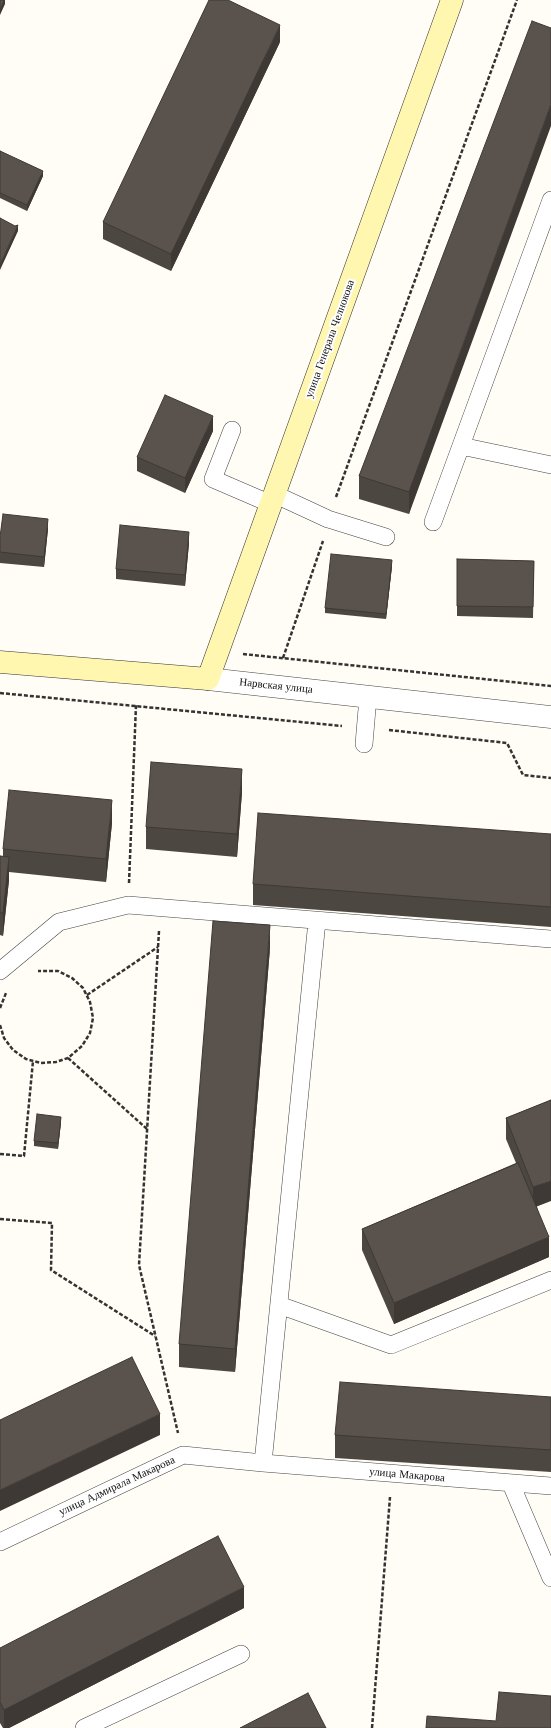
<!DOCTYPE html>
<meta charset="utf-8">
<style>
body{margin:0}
canvas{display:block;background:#fffdf5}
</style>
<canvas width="551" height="1728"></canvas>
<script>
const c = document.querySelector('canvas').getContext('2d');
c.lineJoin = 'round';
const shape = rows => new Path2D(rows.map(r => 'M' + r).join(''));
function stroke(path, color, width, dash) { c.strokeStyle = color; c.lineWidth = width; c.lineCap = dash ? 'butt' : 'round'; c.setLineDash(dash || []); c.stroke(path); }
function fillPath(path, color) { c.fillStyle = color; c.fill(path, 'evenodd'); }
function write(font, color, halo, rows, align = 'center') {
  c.font = font + ' "Libre Baskerville",serif'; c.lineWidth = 4; c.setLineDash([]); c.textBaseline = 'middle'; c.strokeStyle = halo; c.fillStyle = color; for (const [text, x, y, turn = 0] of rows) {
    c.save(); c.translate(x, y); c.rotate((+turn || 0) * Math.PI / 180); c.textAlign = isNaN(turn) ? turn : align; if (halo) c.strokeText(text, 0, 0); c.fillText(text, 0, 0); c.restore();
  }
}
const service = shape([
 [232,430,213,479,271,504],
 [461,446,551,465],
 [274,494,328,519,386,537],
 [433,522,551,200],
 [364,744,368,697],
 [0,971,59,922,128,905,551,939],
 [279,1305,391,1345,551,1280],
 [263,1463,317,921],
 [511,1484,551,1578],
 [0,1542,183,1455,263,1463,551,1486],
 [84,1728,241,1654]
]);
const tertiary = shape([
 [208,679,551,717]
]);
const secondary = shape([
 [0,662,208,679,452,0]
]);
stroke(service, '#444', 18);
stroke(tertiary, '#444', 23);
stroke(secondary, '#333', 23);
stroke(shape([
 [336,497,517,0],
 [243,654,551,686],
 [283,658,323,541],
 [0,693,342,726],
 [389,730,507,743,523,775,551,778],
 [129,883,136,705],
 [159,931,139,1265,178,1433],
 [87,995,158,947],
 [0,1008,6,993],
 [0,1025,4,1038,13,1050,26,1059,41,1063,56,1062,68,1058,82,1046,90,1033,93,1018,90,1002,83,988,72,978,58,971,38,971],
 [68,1058,147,1129],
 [0,1154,24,1156,33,1061],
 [0,1219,52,1223,51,1270,155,1336],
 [372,1728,390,1497]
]), '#333', 2.5, [4, 2]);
stroke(service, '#fff', 17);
stroke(tertiary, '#fff', 22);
stroke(secondary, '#fff6b0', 22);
fillPath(shape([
 [551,28,409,514,359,499,359,476],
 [280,42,171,271,103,239,103,222],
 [0,151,43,176,27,211,0,198],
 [213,431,185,493,137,471,137,457],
 [48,529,44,567,0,563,0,537],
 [189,543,185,586,116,579,116,569],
 [457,559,534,561,533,618,457,616],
 [392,566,386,619,325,613,325,608],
 [242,792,237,857,146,849,146,827],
 [112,823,106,882,9,872,9,880,3,936,0,935,0,856,3,857,3,849],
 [551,834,551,927,253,905,253,884],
 [270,948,235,1372,179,1367,179,1344],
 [551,1100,537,1207,549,1257,394,1324,362,1250,362,1229,516,1163,506,1139,506,1118],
 [61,1122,58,1149,34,1146,34,1141],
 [551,1397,551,1472,335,1458,335,1435],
 [244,1608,9,1728,3,1728,0,1723,0,1648]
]), '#4d4742');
fillPath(shape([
 [4,0,5,0,5,4,0,15,0,10],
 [280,25,280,42,171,271,171,254],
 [551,104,551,126,409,514,409,492],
 [43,171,43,176,27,211,27,205],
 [18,225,18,231,0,270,0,265],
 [213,416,213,431,185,493,185,478],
 [48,519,48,529,44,567,44,557],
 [189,532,189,543,185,586,185,575],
 [392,560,392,566,386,619,386,614],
 [242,769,242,792,237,857,237,834],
 [112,800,112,823,106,882,106,859],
 [9,857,9,880,3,936,3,913],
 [270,925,270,948,235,1372,235,1349],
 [61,1117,61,1122,58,1149,58,1143],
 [551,1181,551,1201,533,1208,533,1187],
 [549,1237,549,1257,394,1324,394,1303],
 [160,1414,160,1435,0,1511,0,1490],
 [244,1587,244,1608,9,1728,4,1728,4,1710]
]), '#3f3936');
const building = shape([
 [0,0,4,0,0,10,0,0],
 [209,0,228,0,280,25,171,254,103,222,209,0],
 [532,21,551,28,551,104,409,492,359,476,532,21],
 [0,151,43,171,27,205,0,193,0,151],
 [0,218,15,226,18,225,0,265,0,218],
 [165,395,213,416,185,478,137,457,165,395],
 [3,514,48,519,44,557,0,552,0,537,3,514],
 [120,525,189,532,185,575,116,569,120,525],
 [331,554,392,560,386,614,325,608,331,554],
 [457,559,534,561,533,607,457,606,457,559],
 [151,762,242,769,237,834,146,827,151,762],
 [9,790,112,800,106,859,3,849,9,790],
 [258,813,551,834,551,907,253,884,258,813],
 [0,856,9,857,3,913,0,913,0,856],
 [213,921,270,925,235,1349,179,1344,213,921],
 [551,1100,551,1181,533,1187,506,1118,551,1100],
 [37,1114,61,1117,58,1143,34,1141,37,1114],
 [518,1163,549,1237,394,1303,362,1229,518,1163],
 [132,1357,160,1414,0,1490,0,1420,132,1357],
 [340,1382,551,1397,551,1450,335,1435,340,1382],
 [218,1536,244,1587,4,1710,0,1702,0,1648,218,1536],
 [499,1692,551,1696,551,1728,426,1728,427,1716,496,1721,499,1692],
 [308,1693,326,1728,240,1728,308,1693]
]);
fillPath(building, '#5a524d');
stroke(building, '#3f3936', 1);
write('11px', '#111', '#fff', [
 ["улица Генерала Челнокова",330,339,-70],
 ["Нарвская улица",276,686,6],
 ["улица Макарова",407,1475,5],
 ["улица Адмирала Макарова",117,1486,-25]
]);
</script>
